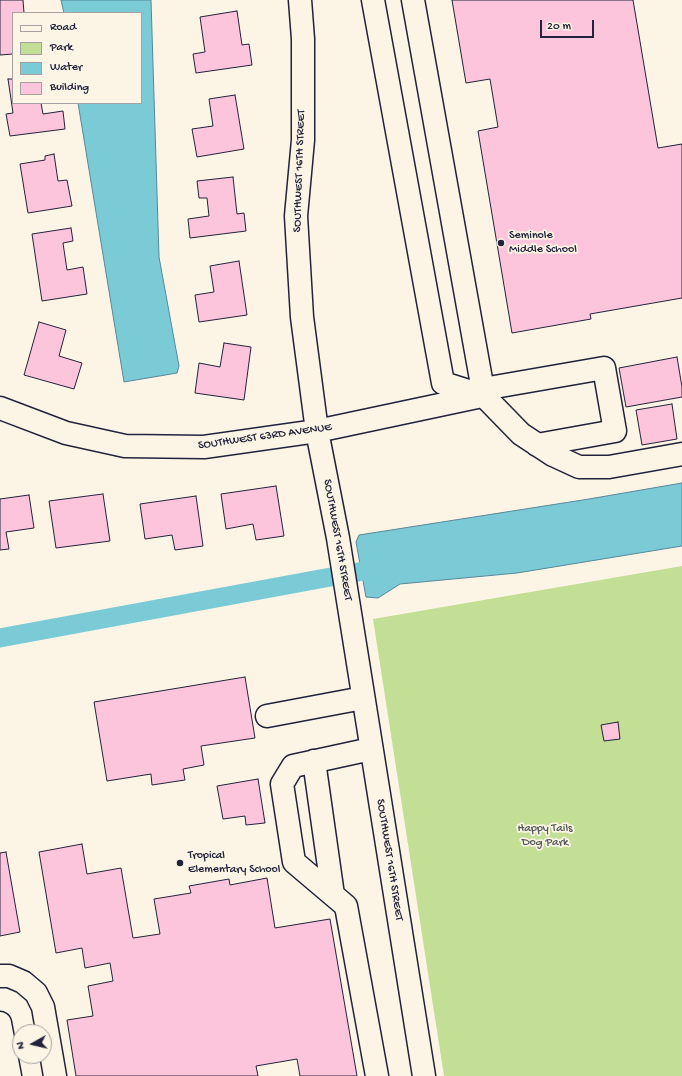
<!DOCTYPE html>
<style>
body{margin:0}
#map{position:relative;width:682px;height:1076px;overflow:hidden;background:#fcf5e5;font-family:"Gochi Hand",sans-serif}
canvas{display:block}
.legend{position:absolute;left:12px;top:12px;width:130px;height:92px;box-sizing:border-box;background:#fcf5e5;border:1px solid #a5a1a1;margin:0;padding:5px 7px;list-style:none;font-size:12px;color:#22223b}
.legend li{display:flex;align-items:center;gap:8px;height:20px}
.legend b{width:20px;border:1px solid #a5a1a1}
.north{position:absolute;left:12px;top:1024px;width:40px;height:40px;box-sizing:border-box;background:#fcf5e5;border:1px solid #a5a1a1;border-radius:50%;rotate:262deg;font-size:11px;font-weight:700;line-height:16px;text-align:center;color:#22223b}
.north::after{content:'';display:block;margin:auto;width:14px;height:18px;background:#22223b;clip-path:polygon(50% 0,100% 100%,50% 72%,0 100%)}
.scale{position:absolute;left:540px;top:20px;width:54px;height:18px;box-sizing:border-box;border:2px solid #22223b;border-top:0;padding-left:5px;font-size:12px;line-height:14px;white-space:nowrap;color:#22223b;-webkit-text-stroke:3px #fcf5e5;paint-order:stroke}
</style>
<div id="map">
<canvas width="682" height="1076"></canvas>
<ul class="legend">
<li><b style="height:5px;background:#fcf5e5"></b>Road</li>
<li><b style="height:11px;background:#c3de95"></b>Park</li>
<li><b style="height:11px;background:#7bcbd7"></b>Water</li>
<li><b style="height:11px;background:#fdc5dc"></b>Building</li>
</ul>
<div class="north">N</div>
<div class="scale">20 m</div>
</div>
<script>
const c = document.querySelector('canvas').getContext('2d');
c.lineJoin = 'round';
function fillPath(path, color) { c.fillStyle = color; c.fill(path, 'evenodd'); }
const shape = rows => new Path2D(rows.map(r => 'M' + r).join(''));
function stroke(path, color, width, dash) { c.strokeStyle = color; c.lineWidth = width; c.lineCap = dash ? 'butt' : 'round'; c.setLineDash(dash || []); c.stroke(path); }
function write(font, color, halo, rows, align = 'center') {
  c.font = font + ' "Gochi Hand",sans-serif'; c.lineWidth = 3.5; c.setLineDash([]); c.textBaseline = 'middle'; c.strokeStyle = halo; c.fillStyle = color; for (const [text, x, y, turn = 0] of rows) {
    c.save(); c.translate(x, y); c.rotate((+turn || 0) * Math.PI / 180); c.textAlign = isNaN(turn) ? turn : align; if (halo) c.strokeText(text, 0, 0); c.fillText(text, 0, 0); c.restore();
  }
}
fillPath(shape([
 [682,566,682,1076,444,1076,373,619]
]), '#c3de95');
const water = shape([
 [61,0,151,0,159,257,179,366,177,373,124,382,78,103,141,103,141,13,64,13,61,0],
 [682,483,682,546,517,573,400,584,378,598,366,597,356,542,359,535,589,499,682,483]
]);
fillPath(water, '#7bcbd7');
stroke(water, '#578799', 1);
stroke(shape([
 [0,638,385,567]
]), '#7bcbd7', 19);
const building = shape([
 [0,0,23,0,24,13,13,13,13,54,0,55,0,0],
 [452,0,633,0,658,148,682,144,682,298,590,314,591,319,512,333,478,131,498,127,490,79,466,83,452,0],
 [237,11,242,45,249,44,252,65,196,73,193,54,205,52,200,17,237,11],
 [8,79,13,79,13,103,41,103,43,114,63,111,65,129,10,136,6,114,13,113,8,79],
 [235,95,244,149,197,157,192,129,213,126,209,99,235,95],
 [54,154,58,181,67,180,72,206,28,213,20,164,45,160,45,156,54,154],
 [233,177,237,214,244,213,246,231,190,238,188,219,209,216,207,198,199,198,197,181,233,177],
 [71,228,73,241,63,243,67,270,83,267,87,294,42,301,32,234,71,228],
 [239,261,247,315,199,322,195,295,214,292,210,266,239,261],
 [39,322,66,330,59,356,82,363,74,389,24,375,39,322],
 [224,343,251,347,244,400,195,393,199,363,220,367,224,343],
 [677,357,682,387,682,397,626,407,619,368,677,357],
 [672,404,677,439,642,445,636,410,672,404],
 [276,486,284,536,256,540,253,524,226,529,221,494,276,486],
 [103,494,110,541,56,548,49,501,103,494],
 [29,495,34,528,6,532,9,549,0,550,0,499,29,495],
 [196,496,203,546,175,550,172,535,145,539,140,504,196,496],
 [245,677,255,738,201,746,204,765,183,769,185,780,152,785,151,774,107,781,94,702,245,677],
 [618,722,620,739,604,741,601,725,618,722],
 [258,779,265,823,246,825,245,816,223,819,217,786,258,779],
 [82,844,87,874,121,868,133,938,160,934,154,899,191,893,189,886,229,879,230,885,267,878,275,928,330,919,357,1076,300,1076,297,1059,256,1066,258,1076,76,1076,67,1020,93,1016,88,986,113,981,110,963,85,968,82,948,56,953,39,852,82,844],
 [6,852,20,932,0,936,0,853,6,852]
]);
fillPath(building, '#fdc5dc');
stroke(building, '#22223b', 1);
const minor = shape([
 [300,0,303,39,303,140,296,216,302,317,317,431,338,538,424,1076],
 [373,0,443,383,484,396,521,434,553,455,579,467,609,467,682,454],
 [413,0,484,396],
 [483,389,604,368,615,431,537,445],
 [0,408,66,433,125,446,204,447,317,431,482,396],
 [267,716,363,698],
 [371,749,293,766,282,784,294,862,346,906,377,1076],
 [314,761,333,895],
 [0,976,9,976,23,982,36,993,43,1007,55,1076],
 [0,1023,10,1076]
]);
stroke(minor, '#22223b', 25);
stroke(minor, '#fcf5e5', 22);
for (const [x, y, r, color] of [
 [501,243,4,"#22223b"],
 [180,863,4,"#22223b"]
]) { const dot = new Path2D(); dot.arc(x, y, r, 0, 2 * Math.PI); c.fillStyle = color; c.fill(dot); stroke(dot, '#fcf5e5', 1.5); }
write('12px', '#22223b', '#fcf5e5', [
 ["SOUTHWEST 16TH STREET",300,171,-88],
 ["SOUTHWEST 63RD AVENUE",265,437,-8],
 ["SOUTHWEST 16TH STREET",337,540,80],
 ["SOUTHWEST 16TH STREET",389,860,81]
]);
write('12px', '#22223b', '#fcf5e5', [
 ["Seminole",509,236],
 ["Middle School",509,250],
 ["Tropical",188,856],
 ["Elementary School",188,870]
], 'left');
write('12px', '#525a56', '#fcf5e5', [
 ["Happy Tails",545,829],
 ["Dog Park",545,843]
]);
</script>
